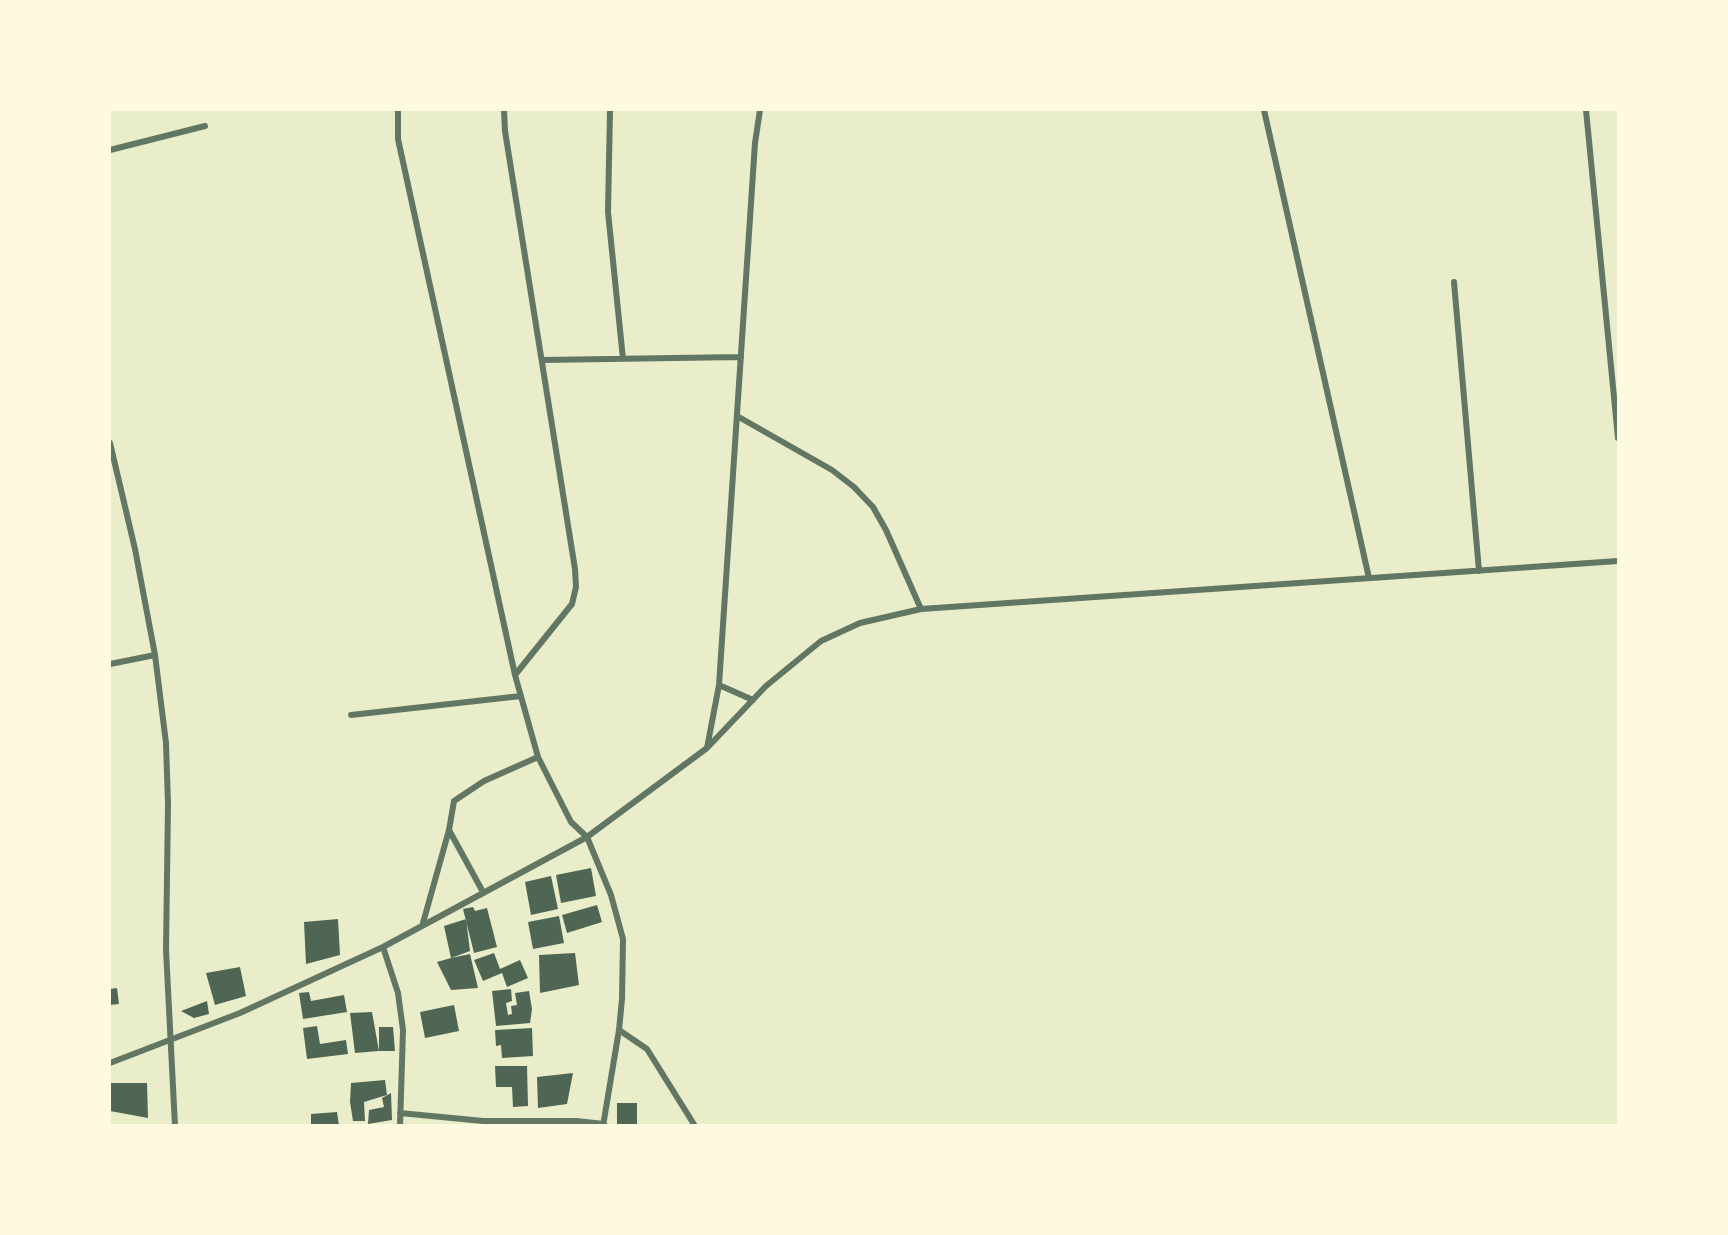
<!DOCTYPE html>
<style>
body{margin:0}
#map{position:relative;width:1728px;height:1235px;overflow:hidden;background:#e9edc9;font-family:"Public Sans",sans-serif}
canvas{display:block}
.frame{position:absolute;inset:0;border:111px solid #fefae0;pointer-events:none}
</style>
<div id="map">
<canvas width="1728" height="1235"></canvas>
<div class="frame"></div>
</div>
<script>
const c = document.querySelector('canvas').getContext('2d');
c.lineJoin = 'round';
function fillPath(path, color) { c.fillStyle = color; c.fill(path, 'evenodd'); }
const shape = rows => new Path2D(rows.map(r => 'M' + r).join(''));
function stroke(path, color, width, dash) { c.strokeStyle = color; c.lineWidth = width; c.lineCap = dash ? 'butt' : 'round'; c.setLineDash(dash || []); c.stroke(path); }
fillPath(shape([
 [591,868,596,896,561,903,556,875],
 [551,876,558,909,531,915,525,882],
 [597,905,602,922,567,933,562,915],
 [473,907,475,911,487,908,497,947,474,953,463,909],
 [559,916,564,943,533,949,528,922],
 [338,919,340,955,306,964,304,922],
 [466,919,470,951,451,958,470,954,478,988,451,990,437,962,451,958,444,926],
 [494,953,500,969,520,960,528,978,507,987,502,973,483,981,474,960],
 [575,953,579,985,540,993,539,955],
 [240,967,246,996,215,1005,206,973],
 [117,988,119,1004,110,1005,110,989],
 [511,989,512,1001,506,1003,508,1015,512,1014,511,1006,517,1005,515,993,529,991,532,1009,530,1023,496,1026,492,991],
 [309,992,311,1001,344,995,347,1012,303,1019,299,993],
 [207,1001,209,1014,194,1018,181,1011],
 [454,1005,459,1031,425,1038,420,1012],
 [372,1012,379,1051,355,1053,350,1013],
 [317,1026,320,1044,346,1040,348,1054,307,1059,303,1028],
 [379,1027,393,1027,395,1051,379,1051],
 [532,1028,533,1056,502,1058,501,1045,496,1046,495,1030],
 [495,1066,527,1066,528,1106,513,1107,512,1087,496,1087],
 [573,1073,567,1104,538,1108,537,1077],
 [385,1080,387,1095,364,1102,365,1121,353,1121,350,1102,351,1083],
 [110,1083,147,1083,148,1118,110,1111],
 [391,1093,392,1120,368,1124,369,1110,384,1107,382,1098],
 [617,1103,637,1103,637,1126,617,1126],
 [337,1112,339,1126,311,1126,311,1114]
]), '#4f6655');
stroke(shape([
 [398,110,398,139,515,675,538,757,571,822,587,837,611,895,623,939,622,999,619,1030,603,1126],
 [504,110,505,131,575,569,576,587,572,604,515,675],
 [610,110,608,212,623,359],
 [1264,110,1369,578],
 [1586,110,1618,438],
 [110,150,205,126],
 [1454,282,1479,571],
 [542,360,741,357],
 [737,416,832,470,854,487,873,507,886,530,921,609],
 [110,443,135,549,155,655,166,743,168,804,166,950,175,1126],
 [110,664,155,655],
 [719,685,753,700],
 [351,715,521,696],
 [707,748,719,685,755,143,760,110],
 [449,830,483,892],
 [423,923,449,830,454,801,484,781,538,757],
 [383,947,398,993,403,1030,400,1126],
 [619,1030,647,1049,695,1126],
 [110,1063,240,1013,383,947,587,837,707,748,766,686,821,641,860,623,921,609,1618,561],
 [400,1113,483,1121,576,1121,604,1124]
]), '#617663', 6);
</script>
